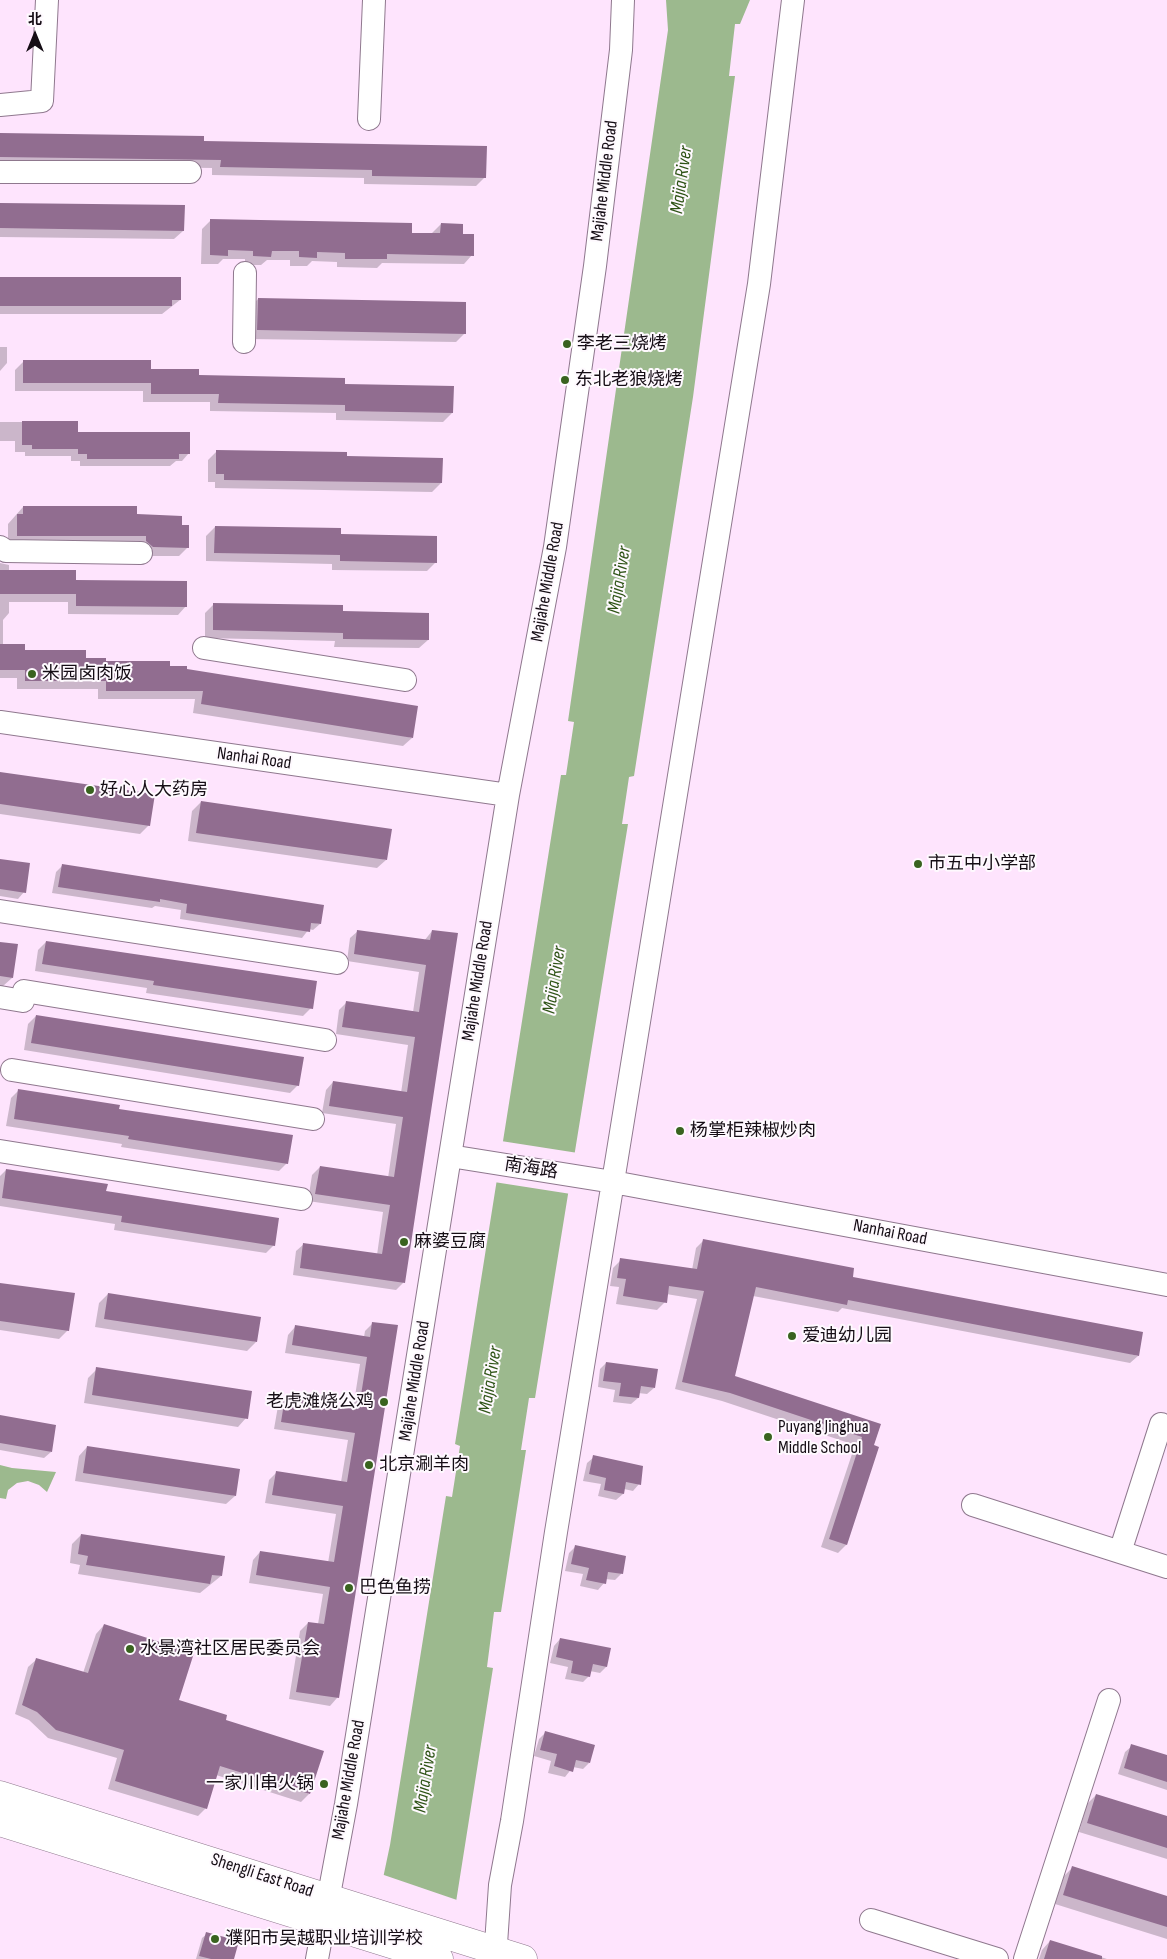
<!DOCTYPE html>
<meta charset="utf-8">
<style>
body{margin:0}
#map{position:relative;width:1167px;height:1959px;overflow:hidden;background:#fee4fd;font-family:"Sofia Sans Condensed","Noto Sans SC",sans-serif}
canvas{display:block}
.north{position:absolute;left:10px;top:10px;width:50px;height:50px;-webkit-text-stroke:4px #fef9fe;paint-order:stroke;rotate:0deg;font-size:14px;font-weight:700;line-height:20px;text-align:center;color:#150d15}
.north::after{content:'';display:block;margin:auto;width:18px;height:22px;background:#150d15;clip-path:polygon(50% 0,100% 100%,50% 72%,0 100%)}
</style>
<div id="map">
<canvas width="1167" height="1959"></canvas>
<div class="north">北</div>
</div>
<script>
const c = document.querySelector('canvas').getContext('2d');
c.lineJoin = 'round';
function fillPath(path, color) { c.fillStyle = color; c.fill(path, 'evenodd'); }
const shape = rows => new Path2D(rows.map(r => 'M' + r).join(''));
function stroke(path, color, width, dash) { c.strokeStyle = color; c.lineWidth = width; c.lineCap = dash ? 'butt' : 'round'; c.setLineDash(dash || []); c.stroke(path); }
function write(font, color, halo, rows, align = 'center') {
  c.font = font + ' "Sofia Sans Condensed","Noto Sans SC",sans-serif'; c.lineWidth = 4; c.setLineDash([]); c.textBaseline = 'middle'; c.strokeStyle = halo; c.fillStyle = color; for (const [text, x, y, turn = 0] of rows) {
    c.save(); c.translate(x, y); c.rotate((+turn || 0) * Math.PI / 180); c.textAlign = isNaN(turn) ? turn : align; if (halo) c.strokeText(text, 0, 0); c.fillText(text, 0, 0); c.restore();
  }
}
fillPath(shape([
 [666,0,750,0,740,24,735,24,729,76,735,76,693,397,634,776,629,777,622,824,628,824,535,1398,529,1398,521,1450,526,1450,501,1612,494,1612,487,1667,493,1668,447,1959,366,1959,390,1845,446,1496,452,1497,460,1446,455,1444,561,775,566,775,574,722,568,721,668,30],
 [0,1465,12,1468,56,1472,47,1492,39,1485,28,1481,17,1483,8,1490,6,1499,0,1498]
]), '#9cb98e');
fillPath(shape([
 [501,1141,578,1153,571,1194,494,1182],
 [381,1874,457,1900,449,1959,364,1959]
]), '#fee4fd');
fillPath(shape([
 [0,134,203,142,485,177,476,186,364,184,364,178,212,175,212,168,0,165],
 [0,204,183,231,174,239,0,237],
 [211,220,411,234,432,233,441,224,461,235,472,255,464,264,382,263,377,268,337,267,337,262,312,261,307,266,290,266,290,260,267,260,261,265,245,265,245,259,223,259,218,264,201,264,202,229],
 [0,278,180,300,162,314,0,314],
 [258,299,465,333,456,342,249,339,250,308],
 [0,347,7,347,7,363,0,371],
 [24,361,150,370,198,377,344,386,452,413,443,422,336,420,336,413,210,411,210,402,143,402,143,391,15,391,15,370],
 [0,422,77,422,77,433,189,453,182,461,176,461,170,466,80,466,80,461,71,461,71,456,25,456,25,452,15,452,15,441,0,441],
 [217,451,346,457,441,483,432,492,215,488,215,482,208,482,208,460],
 [23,507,136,515,181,526,188,547,179,556,144,556,8,544,8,524],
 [215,527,339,535,435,563,427,571,332,570,332,564,206,561,206,536],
 [0,563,9,565,9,571,75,582,186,606,178,615,68,614,68,602,9,602,9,613,3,620,3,645,24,652,104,662,169,668,412,738,403,746,193,713,195,699,98,699,98,689,17,689,17,678,0,678],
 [214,604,342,613,428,640,419,648,334,647,335,641,205,638,205,613],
 [0,773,149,825,140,834,0,814],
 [201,802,386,860,377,868,188,841,192,811],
 [0,860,24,892,18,899,0,896],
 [62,866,320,924,313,930,309,929,302,938,180,919,181,910,155,906,152,908,52,893,56,872],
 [358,931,424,941,432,931,403,1283,396,1290,293,1275,296,1251,304,1244,377,1255,383,1212,308,1201,312,1175,320,1167,388,1178,396,1124,322,1113,326,1090,333,1082,401,1093,408,1045,336,1034,339,1010,347,1002,413,1012,419,972,347,961,350,938],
 [46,942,311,1008,303,1016,146,993,147,988,35,971,38,950],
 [0,943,12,978,3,986,0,986],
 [36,1016,298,1085,290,1093,24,1050,28,1024],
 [19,1090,118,1110,287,1163,279,1171,121,1147,122,1144,6,1126,11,1098],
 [6,1170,105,1192,274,1245,266,1253,114,1230,115,1224,0,1206,0,1176],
 [704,1240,851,1278,1138,1356,1130,1363,842,1308,838,1312,753,1296,733,1377,880,1425,873,1446,878,1448,846,1545,838,1553,821,1547,855,1445,722,1401,675,1389,697,1299,666,1294,665,1302,657,1310,616,1304,619,1287,610,1286,613,1268,621,1260,692,1270,696,1248],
 [0,1284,68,1330,59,1339,0,1330],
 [108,1294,256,1342,247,1351,95,1327,99,1303],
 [373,1323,337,1698,330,1706,289,1699,300,1631,308,1623,318,1624,323,1594,249,1583,253,1560,260,1552,328,1563,336,1514,265,1503,269,1480,277,1472,341,1482,348,1440,274,1429,278,1406,286,1398,353,1409,360,1364,285,1353,288,1335,295,1327,364,1337,365,1331],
 [606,1363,654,1388,647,1394,638,1393,638,1398,631,1404,613,1402,615,1390,598,1387,600,1369],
 [97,1369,246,1418,238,1427,84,1403,88,1378],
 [0,1417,51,1452,44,1458,0,1450],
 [87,1447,235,1496,226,1504,75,1481,79,1456],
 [594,1457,639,1484,633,1491,624,1489,623,1494,616,1500,598,1496,601,1484,583,1481,587,1463],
 [81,1535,221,1576,200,1593,78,1574,80,1565,70,1563,72,1544],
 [575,1547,625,1557,621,1574,615,1580,605,1579,604,1583,598,1590,580,1586,583,1574,565,1571,569,1553],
 [104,1625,177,1701,224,1721,309,1794,301,1802,216,1775,206,1808,198,1816,108,1789,117,1758,48,1738,29,1720,15,1714,28,1667,37,1659,83,1673,96,1634],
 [560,1639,610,1649,606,1667,600,1673,590,1671,589,1676,583,1682,565,1679,568,1667,550,1663,554,1646],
 [545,1733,589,1763,583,1769,573,1767,565,1777,548,1773,551,1761,534,1756,539,1739],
 [1132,1746,1167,1757,1167,1790,1118,1774,1125,1752],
 [1096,1795,1167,1818,1167,1859,1079,1832,1087,1804],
 [1073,1867,1167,1897,1167,1939,1055,1904,1064,1876],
 [207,1934,233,1959,196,1959,202,1938],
 [1050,1941,1107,1959,1039,1959,1042,1950]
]), '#0003');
fillPath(shape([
 [0,133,204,136,204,141,487,146,486,178,372,176,372,170,220,167,221,160,0,157],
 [0,203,185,205,184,231,0,228],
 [210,219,412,223,412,233,440,233,441,223,463,224,463,234,474,234,474,256,387,254,387,259,345,259,345,253,317,252,317,258,299,257,299,251,272,251,271,257,253,256,253,251,228,250,228,256,210,255],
 [0,277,181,277,181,300,172,300,172,306,0,306],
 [258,298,466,302,466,334,257,330],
 [23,360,151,360,151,369,199,369,199,375,345,378,345,384,454,386,453,413,345,411,345,405,218,403,219,394,151,394,151,383,23,383],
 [22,421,78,421,78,432,190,432,190,454,179,454,179,459,87,459,87,454,78,454,78,449,32,449,32,445,22,445],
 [216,450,347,452,347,456,443,458,442,483,224,480,224,474,216,474],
 [23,506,137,506,137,514,182,516,182,525,189,525,189,548,153,547,146,541,146,536,17,536,17,514,23,514],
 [215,526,341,528,341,534,437,536,437,563,340,561,340,555,214,553],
 [0,570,76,570,76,580,187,581,187,607,76,606,76,594,0,594],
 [213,603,343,605,343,611,429,613,429,640,343,639,343,633,213,630],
 [0,644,25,644,25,650,86,650,86,658,106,658,106,661,170,661,170,666,187,666,187,669,418,706,413,738,201,704,203,691,106,691,106,681,25,681,25,670,0,670],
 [0,772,155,794,150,826,0,804],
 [201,801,392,829,387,860,196,833],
 [0,859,30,863,26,893,0,889],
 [62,864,324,905,321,924,311,923,310,932,186,913,187,904,160,899,160,902,58,887],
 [357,930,430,940,432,930,458,933,405,1283,300,1268,303,1243,382,1254,390,1205,315,1194,320,1166,394,1177,403,1117,329,1106,333,1081,407,1092,415,1037,342,1027,346,1001,419,1012,426,965,354,954],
 [46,941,317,981,313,1009,153,985,154,981,42,964],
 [0,942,18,944,13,978,0,976],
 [36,1015,304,1057,299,1086,31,1043],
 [18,1089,120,1105,119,1109,293,1135,288,1164,128,1139,129,1136,14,1119],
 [6,1169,108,1184,106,1191,279,1218,275,1246,121,1222,122,1216,2,1198],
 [703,1239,854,1268,853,1277,1143,1332,1139,1356,848,1300,847,1305,756,1287,735,1376,881,1424,874,1445,879,1447,847,1545,829,1539,862,1437,730,1393,682,1382,704,1291,669,1286,667,1303,623,1296,626,1279,617,1278,620,1258,697,1269],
 [0,1283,75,1293,69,1331,0,1321],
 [108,1293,261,1317,257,1342,104,1319],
 [372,1322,398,1325,339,1698,296,1692,308,1622,324,1624,330,1587,256,1575,260,1551,334,1562,343,1506,272,1495,276,1471,347,1482,355,1433,281,1422,285,1397,359,1408,367,1357,292,1345,295,1325,370,1337],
 [606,1362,658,1369,655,1388,641,1386,639,1398,619,1396,621,1383,603,1381],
 [96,1367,252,1391,248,1419,92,1395],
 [0,1415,56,1425,52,1452,0,1443],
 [87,1446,240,1469,236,1496,83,1473],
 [593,1455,643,1466,641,1485,626,1482,624,1494,604,1490,606,1478,589,1474],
 [81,1534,225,1556,222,1576,212,1575,210,1584,86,1565,88,1556,78,1554],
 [575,1545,626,1556,623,1574,608,1572,606,1584,586,1580,589,1568,571,1564],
 [104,1624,194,1653,179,1700,227,1715,226,1720,324,1751,310,1794,220,1766,207,1809,115,1781,124,1750,56,1730,37,1712,22,1705,36,1658,88,1673],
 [560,1638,611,1648,607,1667,593,1664,590,1677,571,1673,573,1661,556,1657],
 [545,1731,595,1745,590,1763,576,1760,573,1772,554,1766,557,1754,540,1750],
 [1131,1744,1167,1755,1167,1782,1124,1768],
 [1096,1794,1167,1816,1167,1848,1087,1823],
 [1072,1866,1167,1896,1167,1927,1063,1895],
 [206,1932,239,1941,234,1959,211,1959,199,1956],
 [1050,1940,1102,1956,1102,1959,1044,1959]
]), '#916d90');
const minor = shape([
 [0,105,42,101,47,0],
 [369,119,374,0],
 [0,172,190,172],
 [244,342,245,273],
 [0,547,6,551,141,553],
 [204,648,405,680],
 [0,722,508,795],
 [0,911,337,963],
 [24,991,325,1040],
 [0,997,23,1001],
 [12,1070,313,1119],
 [0,1151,301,1199],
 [450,1156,613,1182,1167,1285],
 [973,1505,1167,1567],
 [1120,1552,1161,1424],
 [871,1920,997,1959],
 [317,1959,346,1804,508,795,555,547,595,266,621,50,623,0],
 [495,1959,500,1885,512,1821,556,1532,759,284,793,0],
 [1025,1959,1109,1700]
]);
const major = shape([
 [0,1795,523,1959],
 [0,1822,439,1959]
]);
stroke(minor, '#8f788e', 24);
stroke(major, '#8f788e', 29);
stroke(minor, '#fff', 22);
stroke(major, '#fff', 28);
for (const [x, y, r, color] of [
 [567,344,5,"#39631f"],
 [565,380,5,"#39631f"],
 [32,674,5,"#39631f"],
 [90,790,5,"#39631f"],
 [918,864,5,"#39631f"],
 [680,1131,5,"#39631f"],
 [404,1242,5,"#39631f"],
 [792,1336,5,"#39631f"],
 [384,1402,5,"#39631f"],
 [768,1437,5,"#39631f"],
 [369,1465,5,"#39631f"],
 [349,1588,5,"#39631f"],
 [130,1649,5,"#39631f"],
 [324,1784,5,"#39631f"],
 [215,1939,5,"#39631f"]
]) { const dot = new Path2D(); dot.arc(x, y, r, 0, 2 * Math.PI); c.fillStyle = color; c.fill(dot); stroke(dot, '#fef9fe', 2); }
write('18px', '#150d15', '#fef9fe', [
 ["Majiahe Middle Road",605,181,-83],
 ["Majiahe Middle Road",548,582,-80],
 ["Nanhai Road",254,759,8],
 ["Majiahe Middle Road",478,981,-81],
 ["南海路",531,1169,9],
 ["Nanhai Road",890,1233,11],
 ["Majiahe Middle Road",415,1381,-81],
 ["Majiahe Middle Road",349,1780,-80],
 ["Shengli East Road",262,1876,18]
]);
write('18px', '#150d15', '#fef9fe', [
 ["李老三烧烤",577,344],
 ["东北老狼烧烤",575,380],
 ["米园卤肉饭",42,674],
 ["好心人大药房",100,790],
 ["市五中小学部",928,864],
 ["杨掌柜辣椒炒肉",690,1131],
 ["麻婆豆腐",414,1242],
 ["爱迪幼儿园",802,1336],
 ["老虎滩烧公鸡",374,1402,"right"],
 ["Puyang Jinghua",778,1427],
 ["Middle School",778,1448],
 ["北京涮羊肉",379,1465],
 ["巴色鱼捞",359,1588],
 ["水景湾社区居民委员会",140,1649],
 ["一家川串火锅",314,1784,"right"],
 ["濮阳市吴越职业培训学校",225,1939]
], 'left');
write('italic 19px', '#2f5417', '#fef9fe', [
 ["Majia River",682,180,-82],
 ["Majia River",620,580,-81],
 ["Majia River",555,980,-81],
 ["Majia River",491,1380,-81],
 ["Majia River",426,1779,-81]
]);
</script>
